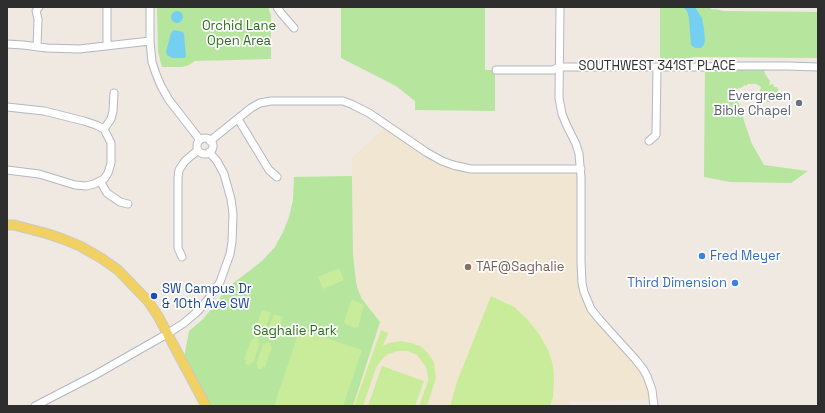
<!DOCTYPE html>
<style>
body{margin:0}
#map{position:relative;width:825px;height:413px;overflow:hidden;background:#efe9e1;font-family:"Space Grotesk",sans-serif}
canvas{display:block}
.frame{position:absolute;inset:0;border:8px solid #2e2e2e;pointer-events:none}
</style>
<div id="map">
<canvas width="825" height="413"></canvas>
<div class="frame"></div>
</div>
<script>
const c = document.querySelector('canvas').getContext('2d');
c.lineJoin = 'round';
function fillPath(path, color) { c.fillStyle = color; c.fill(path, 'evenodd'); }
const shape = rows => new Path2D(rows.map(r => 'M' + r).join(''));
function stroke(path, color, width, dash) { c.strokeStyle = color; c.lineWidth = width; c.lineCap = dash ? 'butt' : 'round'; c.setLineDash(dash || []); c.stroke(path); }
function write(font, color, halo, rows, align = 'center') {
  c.font = font + ' "Space Grotesk",sans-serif'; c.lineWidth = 3.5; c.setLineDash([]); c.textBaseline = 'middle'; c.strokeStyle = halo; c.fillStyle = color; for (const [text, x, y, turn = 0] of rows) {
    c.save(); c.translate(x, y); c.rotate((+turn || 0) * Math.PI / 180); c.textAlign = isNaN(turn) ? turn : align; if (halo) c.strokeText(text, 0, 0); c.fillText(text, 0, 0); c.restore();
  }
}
fillPath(shape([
 [387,125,456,166,581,169,582,283,591,309,636,360,653,397,648,400,570,401,570,406,353,406,380,322,362,299,358,290,356,282,353,254,352,158]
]), '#f0e6d1');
fillPath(shape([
 [157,7,268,7,271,16,271,59,195,61,189,65,182,67,162,67,158,52],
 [341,7,485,7,485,70,496,70,495,75,495,111,415,110,415,101,396,86,341,58],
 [660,7,708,7,713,10,714,9,724,11,818,12,818,58,693,57,689,59,677,58,680,59,660,59],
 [725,70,764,70,765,74,770,81,769,85,773,84,774,87,777,87,778,89,778,93,776,94,774,94,774,98,772,101,768,102,764,100,761,95,760,90,761,87,756,84,748,84,746,86,744,85,743,87,737,89,736,91,738,95,738,101,746,127,752,144,764,165,808,171,791,183,730,182,704,177,705,72],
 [352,176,353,254,356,282,358,290,362,299,380,322,353,406,206,406,183,363,189,331,202,320,215,305,227,288,262,261,275,247,283,232,289,217,293,200,294,177]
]), '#b6e59e');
fillPath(shape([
 [339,268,344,280,323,289,318,277],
 [491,296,514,307,526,318,539,334,548,350,553,365,554,380,553,397,550,406,450,406,457,382],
 [353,300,364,305,358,327,355,328,346,324,344,322,351,301],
 [262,310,271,313,264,332,255,329],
 [274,314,283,317,276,337,267,333],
 [300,329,362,350,343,406,274,406],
 [381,330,388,333,383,346,389,343,401,341,411,343,420,346,428,353,434,363,436,378,427,406,419,406,428,381,428,376,426,367,417,355,408,351,398,351,388,354,381,360,376,368,363,406,354,406],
 [254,337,259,339,258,342,260,343,253,363,251,362,250,365,245,364,246,360,244,360,251,340,253,340],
 [266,342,271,343,270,346,272,347,265,367,263,366,262,370,257,368,258,365,256,364,263,344,265,345],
 [382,366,424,381,415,406,368,406]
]), '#c9ec9a');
fillPath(shape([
 [683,7,695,7,702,18,704,29,705,41,704,45,701,48,695,48,691,45,689,18,687,11],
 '171 17a6 6 0 1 1 12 0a6 6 0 1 1-12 0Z',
 [174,30,179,31,183,32,184,34,186,56,185,58,172,58,167,55,166,52,171,33]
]), '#75cff0');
const minor = shape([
 [107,7,107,46],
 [150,7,150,41,152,62,156,74,161,86,169,100,200,140],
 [277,7,281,13,294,28],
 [560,7,559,98,562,114,567,126,576,144,579,154,581,177,581,261,582,283,584,292,591,309,599,319,636,360,643,369,647,376,652,390,654,406],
 [7,44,23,45,47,48,79,49,150,41],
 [37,47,38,19,36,11,39,7],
 [496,70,553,70,559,67,705,67,729,66,787,66,818,67],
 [7,107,44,111,84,121,96,125,104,129,111,143,111,163,108,173,104,179,100,181],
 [238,119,269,170,277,177],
 [104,129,111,119,113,111,114,93],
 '197 146a8 8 0 1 1 16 0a8 8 0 1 1-16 0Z',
 [210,141,251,108,260,103,271,101,343,101,351,104,369,113,426,152,442,161,453,165,471,169,581,169],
 [649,141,656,135,657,67],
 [7,170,39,174,75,185,86,186,94,184,100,181,107,193,120,202,128,204],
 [182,257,178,248,178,178,179,170,185,161,198,150],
 [35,406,95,375,167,334,184,323,198,311,210,297,220,282,230,254,232,242,233,214,231,199,224,174,217,161,209,152]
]);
const major = shape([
 [7,225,14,225,45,233,63,239,80,246,101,258,118,270,148,301,158,316,206,406]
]);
stroke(minor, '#b4b7c1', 9);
stroke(major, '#c9c9c9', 11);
stroke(minor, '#fff', 7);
stroke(major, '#f2d163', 9);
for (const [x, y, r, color] of [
 [799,103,4,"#6b7280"],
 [702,256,4,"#3f7fe0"],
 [468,267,4,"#8d6e63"],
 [735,283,4,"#3f7fe0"],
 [154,296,4,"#1a4fb4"]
]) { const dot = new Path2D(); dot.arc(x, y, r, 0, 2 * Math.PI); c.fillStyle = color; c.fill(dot); stroke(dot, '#fff', 1.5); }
write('13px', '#2c6e1b', '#fff', [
 ["Orchid Lane",239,26],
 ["Open Area",239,41],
 ["Saghalie Park",295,331]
]);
write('13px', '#2e2e2e', '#fff', [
 ["SOUTHWEST 341ST PLACE",657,66]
]);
write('13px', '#5b616d', '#fff', [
 ["Evergreen",791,96],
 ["Bible Chapel",791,111]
], 'right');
write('13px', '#366cbe', '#fff', [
 ["Fred Meyer",710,256],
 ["Third Dimension",727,283,"right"]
], 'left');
write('13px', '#785e54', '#fff', [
 ["TAF@Saghalie",476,267]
], 'left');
write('13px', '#164399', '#fff', [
 ["SW Campus Dr",162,289],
 ["& 10th Ave SW",162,304]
], 'left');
</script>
